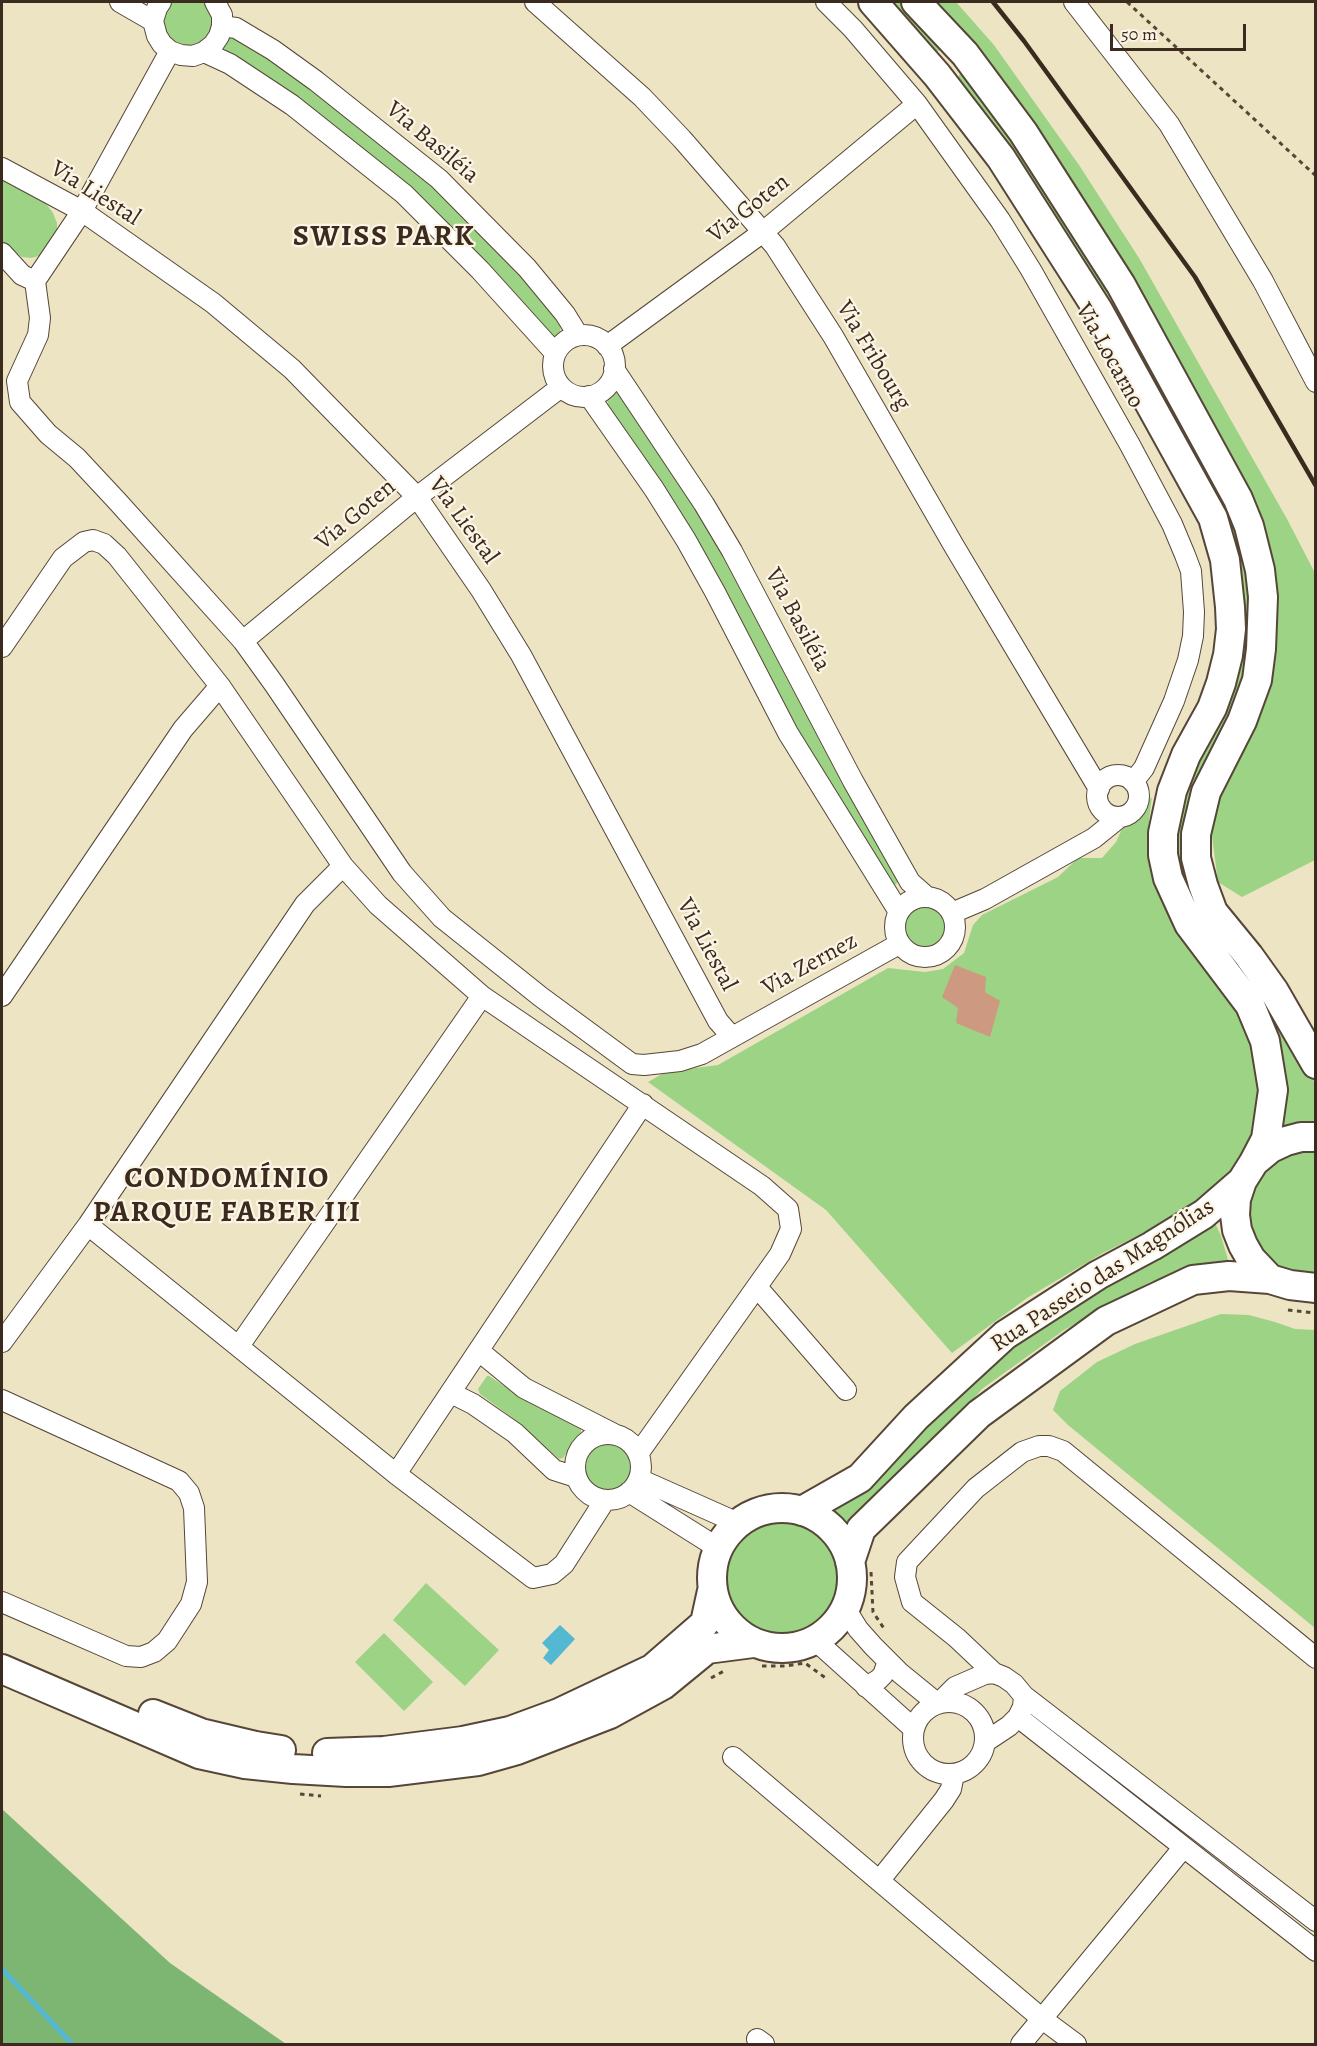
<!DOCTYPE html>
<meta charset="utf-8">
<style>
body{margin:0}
#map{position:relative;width:1317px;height:2046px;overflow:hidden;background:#ede4c4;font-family:Alegreya,serif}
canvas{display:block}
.frame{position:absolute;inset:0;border:3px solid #3b2a1e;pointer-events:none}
.scale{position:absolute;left:1110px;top:24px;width:136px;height:27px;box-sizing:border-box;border:3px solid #3b2a1e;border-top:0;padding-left:8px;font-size:18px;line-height:21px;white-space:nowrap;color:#3b2a1e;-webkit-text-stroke:4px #fcf5e5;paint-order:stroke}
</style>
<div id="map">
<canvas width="1317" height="2046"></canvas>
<div class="frame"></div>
<div class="scale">50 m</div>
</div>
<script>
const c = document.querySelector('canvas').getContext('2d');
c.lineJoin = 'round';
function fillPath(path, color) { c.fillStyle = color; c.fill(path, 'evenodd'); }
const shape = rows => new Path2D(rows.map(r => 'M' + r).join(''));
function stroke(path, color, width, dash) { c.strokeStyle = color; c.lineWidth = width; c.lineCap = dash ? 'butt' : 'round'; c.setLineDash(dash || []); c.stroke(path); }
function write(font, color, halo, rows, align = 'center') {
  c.font = font + ' Alegreya,serif'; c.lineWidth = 4.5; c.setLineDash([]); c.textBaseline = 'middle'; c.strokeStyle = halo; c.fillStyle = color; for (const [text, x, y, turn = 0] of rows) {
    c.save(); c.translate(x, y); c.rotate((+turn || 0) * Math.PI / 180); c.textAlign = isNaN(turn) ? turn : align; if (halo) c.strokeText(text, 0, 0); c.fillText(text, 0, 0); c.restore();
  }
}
fillPath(shape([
 [169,2,208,2,215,26,205,40,197,44,189,46,172,40,166,33,163,25,165,7],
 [886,2,908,2,942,49,936,52,933,50],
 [929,2,956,2,994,45,1079,165,1139,258,1287,519,1315,573,1315,860,1242,897,1218,882,1212,836,1213,809,1249,735,1261,533],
 [232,35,321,87,433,180,517,269,557,318,561,325,560,332,555,336,551,336,511,291,226,53,223,46,225,38],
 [966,73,1062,207,1246,542,1253,648,1193,893,1191,896,1183,897,1173,833,1239,592,957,81,959,75],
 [2,180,44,201,53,213,57,223,57,231,46,251,39,256,31,258,22,257,10,250,2,241],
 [615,384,621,386,722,551,899,880,892,889,808,748,705,557,607,405,612,386],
 [1152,797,1149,820,1155,882,1176,931,1184,929,1222,985,1255,1041,1262,1117,1236,1169,1191,1209,1103,1253,1027,1298,952,1353,826,1210,648,1082,669,1070,681,1070,718,1065,888,968,925,972,943,969,964,953,973,925,982,915,1058,877,1078,858,1102,858,1116,842,1121,831,1132,817],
 '902 927a25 25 0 1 1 50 0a25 25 0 1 1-50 0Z',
 [1212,919,1294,1046,1316,1085,1315,1125,1279,1128,1283,1091,1207,922],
 [1315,1151,1315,1275,1306,1275,1282,1268,1261,1252,1250,1228,1249,1215,1253,1190,1268,1169,1290,1155],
 [1216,1225,1221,1236,1229,1263,1179,1273,1150,1282,1064,1330,982,1389,920,1460,851,1522,840,1522,834,1515,836,1507,923,1432,956,1395,1009,1344,1138,1266,1186,1242,1210,1226],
 [1221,1314,1249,1315,1275,1322,1295,1329,1315,1330,1315,1628,1068,1425,1053,1410,1060,1391,1097,1362,1135,1344],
 [487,1376,489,1376,530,1403,581,1426,581,1432,563,1458,559,1459,514,1419,480,1394,478,1389],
 '584 1467a25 25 0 1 1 50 0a25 25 0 1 1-50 0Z',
 '724 1575a59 59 0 1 1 118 0a59 59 0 1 1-118 0Z',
 [426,1583,499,1650,465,1686,393,1620],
 [384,1633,433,1682,404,1711,355,1662]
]), '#9cd385');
fillPath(shape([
 [2,1809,170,1963,286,2044,2,2044]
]), '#7db572');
fillPath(shape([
 [560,1625,575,1639,551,1665,543,1658,549,1650,542,1643]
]), '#54b8d3');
stroke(shape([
 [2,1969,72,2044]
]), '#54b8d3', 5);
fillPath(shape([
 [955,965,986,977,985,992,1000,1001,990,1037,956,1023,958,1008,942,997]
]), '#cd9a81');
const street = shape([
 [120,2,153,21],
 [161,2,157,8,153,21,157,36,162,44,170,51,181,55,193,56,204,52,213,45,219,36,222,26,222,15,215,2],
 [535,2,642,97,682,139,775,246,833,336,954,546,1099,789],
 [826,2,853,29,917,104,1000,220,1031,270,1130,445,1172,524,1185,555,1191,571,1194,612,1193,636,1188,660,1174,701,1144,768,1133,782],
 [1074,2,1169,124,1263,281,1316,382],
 [222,26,236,28,273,50,316,81,439,179,527,268,565,314,578,335],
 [204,52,230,64,292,105,404,194,480,270,555,353],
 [2,168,82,211,213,303,292,369,417,497,481,590,521,655,718,1021,732,1037],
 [2,253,22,275,35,281],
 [35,281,40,318,38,335,17,381,20,402,48,434,77,458,118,502,243,641,274,684,402,873,442,918,541,997,632,1064,644,1065,680,1061,702,1054,899,944],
 [35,281,82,211,170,51],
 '553 366a31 31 0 1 1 62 0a31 31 0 1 1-62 0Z',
 [607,346,763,232,917,104],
 [614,369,704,504,732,551,853,781,910,882,927,897],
 [589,396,654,489,686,540,715,592,788,733,899,912],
 [243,641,417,497,561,387],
 [2,647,63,558,84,542,93,540,104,544,117,556,220,686,343,866,378,905,482,996,762,1186,788,1209,791,1229,780,1254,638,1454],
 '1097 796a21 21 0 1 1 42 0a21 21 0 1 1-42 0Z',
 '895 927a30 30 0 1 1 60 0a30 30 0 1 1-60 0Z',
 [952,913,985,899,1094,838,1120,817],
 [2,996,183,729,220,686],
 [88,1225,396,1474,533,1578,552,1574,564,1564,605,1500],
 [757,1287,846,1390],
 [2,1342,88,1225,305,904,343,866],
 [239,1346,482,996],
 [479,1351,524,1388,616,1435],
 [451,1393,473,1404,515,1433,554,1470,576,1477],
 [2,1400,179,1481,189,1493,194,1508,197,1582,191,1604,167,1641,154,1652,141,1657,126,1656,2,1602],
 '575 1467a33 33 0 1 1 66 0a33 33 0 1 1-66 0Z',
 [396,1474,643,1104],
 [639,1479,738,1523],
 [629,1492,718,1548],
 [845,1608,858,1629,873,1646,900,1673,938,1704,955,1687,985,1674,994,1673,1004,1677,1014,1684,1024,1696,1023,1707,1018,1717,1009,1726,985,1742],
 [815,1640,914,1729],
 [994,1673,957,1638,912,1602,905,1577,907,1562,976,1488,1022,1452,1039,1446,1049,1446,1063,1451,1316,1658],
 [866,1687,878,1680,883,1675,888,1661],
 [1024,1696,1316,1921],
 '913 1738a36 36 0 1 1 72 0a36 36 0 1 1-72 0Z',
 [1018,1717,1316,1951],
 [733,1757,1041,2018,1076,2044],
 [879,1881,944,1800,951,1789,954,1774],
 [757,2039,764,2044],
 [1021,2044,1183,1848]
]);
const secondary = shape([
 [873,2,937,75,1001,158,1098,310,1213,518,1225,560,1230,607,1231,629,1228,655,1221,683,1212,708,1186,755,1172,791,1163,833,1163,855,1168,878,1189,924,1250,1005,1265,1041,1273,1090,1266,1139,1254,1162],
 [916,2,965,54,1023,132,1121,285,1238,499,1249,526,1260,570,1263,597,1261,649,1257,680,1242,721,1206,792,1196,834,1196,858,1203,885,1213,912,1249,956,1274,991,1316,1064],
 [1316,1137,1301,1137,1286,1141,1271,1148,1254,1162,1242,1181,1236,1199,1235,1215,1237,1230,1243,1245,1251,1259,1270,1279,1290,1285,1316,1288],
 '712 1578a70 70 0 1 1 140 0a70 70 0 1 1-140 0Z',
 [802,1511,860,1478,916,1417,1005,1335,1098,1275,1152,1246,1204,1214,1242,1181],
 [850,1562,861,1529,979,1414,1106,1321,1193,1280,1229,1276,1270,1279],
 [2,1669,199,1754,245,1764,293,1769,346,1772,388,1772,478,1761,517,1750,610,1714,663,1685,707,1649,753,1643],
 [153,1714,201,1733,256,1746,281,1750],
 [327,1753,384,1751,463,1741,510,1731,559,1713,652,1669,705,1623,712,1591]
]);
stroke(street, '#564637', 22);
stroke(secondary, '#564637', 32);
stroke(shape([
 [1127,2,1316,176],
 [1288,1310,1314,1313],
 [871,1572,873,1612,885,1630],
 [762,1666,785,1666,805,1663,827,1679],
 [711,1678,724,1671],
 [300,1794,321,1796]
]), '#564637', 3, [4.5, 4.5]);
stroke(street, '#fff', 20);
stroke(secondary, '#fff', 28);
stroke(shape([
 [993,2,1024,41,1195,277,1316,486]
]), '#3b2a1e', 4.5);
write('24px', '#3b2a1e', '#fcf5e5', [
 ["Via Basiléia",432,143,40],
 ["Via Liestal",95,194,32],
 ["Via Goten",749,209,-38],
 ["Via Fribourg",873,356,59],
 ["Via Locarno",1109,356,61],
 ["Via Goten",356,515,-40],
 ["Via Liestal",463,521,54],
 ["Via Basiléia",797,620,62],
 ["Via Liestal",706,945,62],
 ["Via Zernez",810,965,-29],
 ["Rua Passeio das Magnólias",1103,1276,-33]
]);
c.letterSpacing = '1.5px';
write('bold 30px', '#3b2a1e', '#fcf5e5', [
 ["SWISS PARK",384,238],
 ["CONDOMÍNIO",227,1180],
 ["PARQUE FABER III",227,1214]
]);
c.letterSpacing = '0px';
</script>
